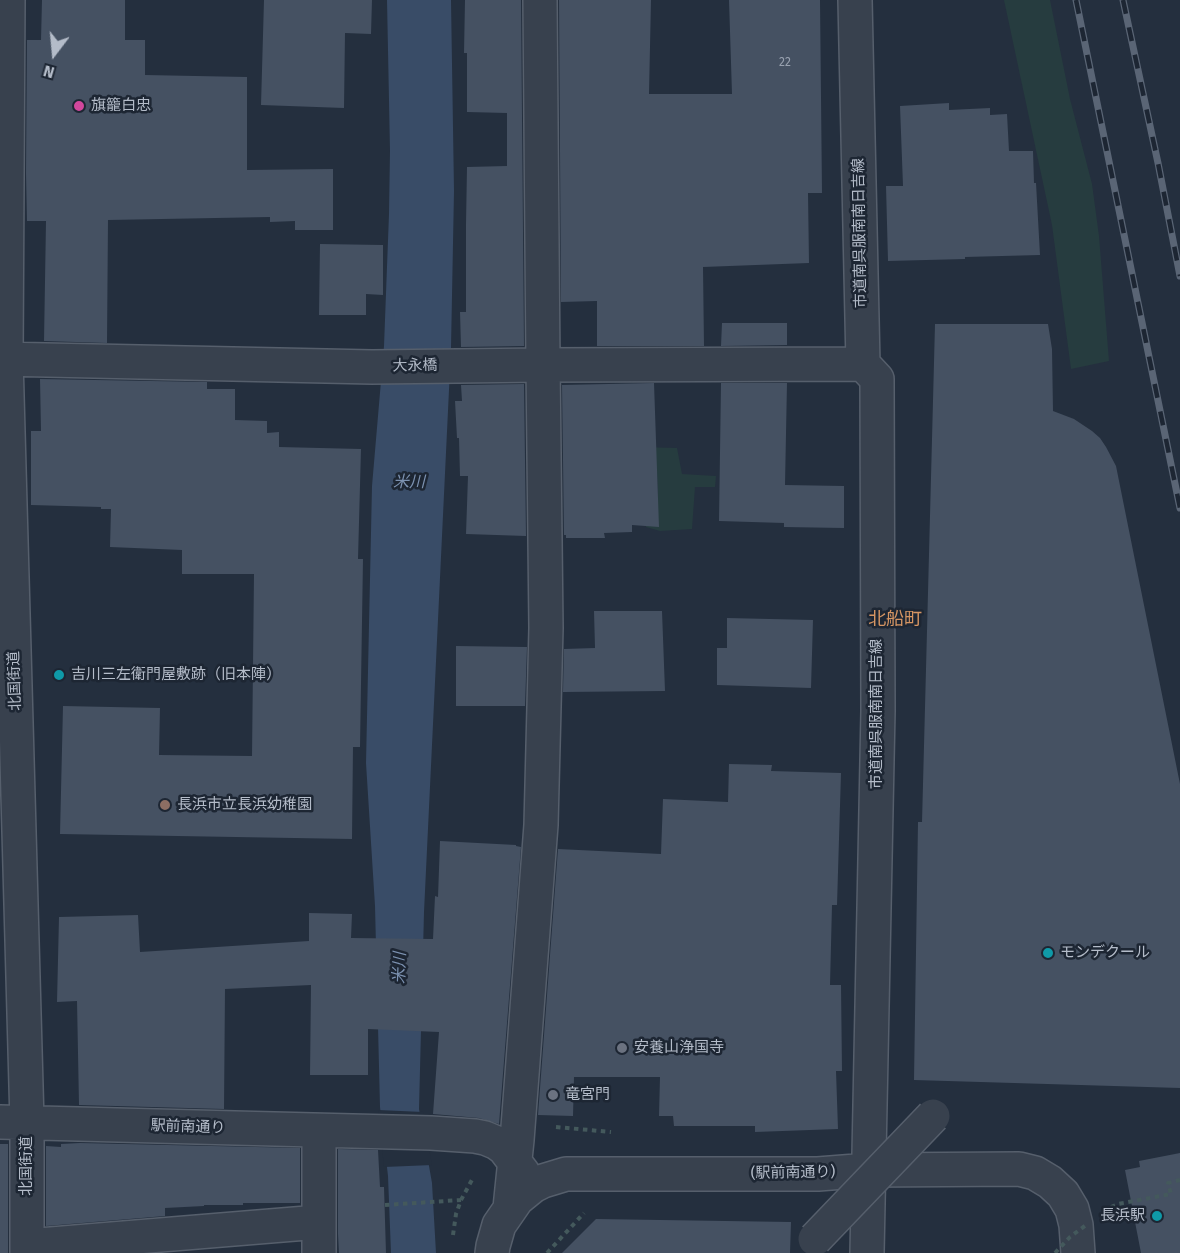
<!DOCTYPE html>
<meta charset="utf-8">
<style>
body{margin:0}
#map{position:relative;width:1180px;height:1253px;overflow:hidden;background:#242f3e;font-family:"Fira Sans",sans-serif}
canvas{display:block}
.north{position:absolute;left:24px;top:24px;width:60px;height:60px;-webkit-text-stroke:4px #1d2633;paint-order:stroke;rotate:196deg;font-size:16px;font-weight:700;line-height:24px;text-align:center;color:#b4bcc9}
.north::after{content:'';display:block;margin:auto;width:21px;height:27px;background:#b4bcc9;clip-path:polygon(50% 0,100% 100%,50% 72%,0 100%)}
</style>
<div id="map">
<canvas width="1180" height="1253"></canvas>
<div class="north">N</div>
</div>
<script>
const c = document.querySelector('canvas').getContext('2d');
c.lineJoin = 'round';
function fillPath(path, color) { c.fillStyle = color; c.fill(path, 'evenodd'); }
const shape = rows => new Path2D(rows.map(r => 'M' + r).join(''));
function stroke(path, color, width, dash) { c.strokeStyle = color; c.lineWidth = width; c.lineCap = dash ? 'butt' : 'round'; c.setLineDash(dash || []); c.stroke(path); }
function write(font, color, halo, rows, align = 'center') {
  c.font = font + ' "Fira Sans","Noto Sans JP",sans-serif'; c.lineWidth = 5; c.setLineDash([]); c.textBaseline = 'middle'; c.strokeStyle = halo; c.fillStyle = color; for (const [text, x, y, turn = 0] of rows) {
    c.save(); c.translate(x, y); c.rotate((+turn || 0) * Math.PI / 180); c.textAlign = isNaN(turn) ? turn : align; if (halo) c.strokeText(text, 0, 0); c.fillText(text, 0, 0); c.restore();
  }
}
fillPath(shape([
 [1004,0,1050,0,1070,99,1092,184,1099,236,1109,361,1071,369,1052,225],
 [638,447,677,448,682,474,716,476,715,487,695,487,692,529,660,531,646,527,645,502,658,499,657,473]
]), '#263c3f');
fillPath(shape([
 [387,0,451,0,454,191,451,348,424,912,419,1109,432,1183,436,1253,391,1253,388,1176,380,1107,375,906,366,763,372,486,384,346,389,214,390,151]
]), '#394c67');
fillPath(shape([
 [378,1110,423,1112,432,1165,384,1167]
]), '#242f3e');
fillPath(shape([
 [42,0,125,0,125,40,145,40,145,75,247,77,247,170,333,169,333,230,295,230,295,221,270,222,270,217,108,220,107,343,44,341,46,221,27,221,26,173,27,40,41,40],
 [264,0,372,0,371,34,345,33,344,108,261,105],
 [465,0,521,0,524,346,461,347,460,312,466,312,466,224,467,167,507,166,507,113,467,112,467,53,464,53],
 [559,0,651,0,649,94,732,94,729,0,820,0,822,193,808,193,809,263,703,267,704,346,597,346,597,301,561,302],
 [949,103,949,110,990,108,990,115,1007,114,1009,151,1033,151,1034,183,1036,183,1040,255,965,257,965,259,888,261,886,186,903,186,900,106],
 [320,244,383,245,383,295,366,294,366,315,319,315],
 [722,323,787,323,787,345,721,346],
 [935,324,1048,324,1052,349,1053,411,1074,419,1092,431,1100,438,1106,447,1116,466,1180,784,1180,1088,914,1080,918,822,922,822],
 [40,379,207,382,207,389,235,389,235,420,267,421,267,433,279,432,279,447,361,449,358,559,363,559,360,747,353,747,352,839,60,834,63,706,160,708,159,755,252,756,254,574,182,574,182,550,110,547,111,509,101,509,101,507,31,505,31,431,41,431],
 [654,383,659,527,632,525,632,532,604,533,605,538,566,538,566,535,564,535,562,385],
 [721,383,787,383,785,485,844,486,844,528,784,527,784,523,719,521],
 [524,384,526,536,466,534,468,476,460,476,459,438,457,438,455,401,462,401,461,385],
 [594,611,662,611,665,691,563,692,564,649,595,648],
 [727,618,813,620,811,688,717,685,717,648,727,648],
 [456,646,527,647,525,706,456,706],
 [729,764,772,765,771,771,841,773,837,905,832,905,830,985,841,985,842,1071,836,1071,838,1129,755,1132,755,1126,674,1126,673,1116,659,1116,660,1077,574,1077,573,1116,538,1115,558,849,661,854,663,799,728,802],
 [440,841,516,845,516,846,521,847,499,1124,479,1118,433,1114,439,1032,368,1029,368,1075,310,1075,311,985,225,989,224,1109,79,1105,77,1001,57,1002,59,917,138,915,140,952,309,941,309,913,352,914,351,938,433,939,435,896,438,897],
 [80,1143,300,1148,300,1203,243,1203,243,1205,204,1205,204,1206,165,1208,165,1216,46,1226,46,1146,61,1147,61,1144],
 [0,1144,8,1144,8,1253,0,1253],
 [338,1149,378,1150,380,1187,384,1187,386,1253,339,1253,338,1234],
 [1180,1153,1180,1253,1141,1253,1125,1170,1140,1167,1139,1161],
 [596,1219,791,1222,790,1253,562,1253]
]), '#455162');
const minor = shape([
 [8,0,6,359,27,1122,27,1253],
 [855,0,863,364,877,379,878,711,867,1253],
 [0,359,372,367,543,365,863,364],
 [0,1122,431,1133,475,1136,485,1138,497,1143,504,1148,523,1173],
 [319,1131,319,1253],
 [510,1208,517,1140,541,825,546,628,543,365,540,0],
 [27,1246,319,1222],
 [492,1253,493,1246,499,1225,517,1199,533,1186,543,1181,566,1174,818,1174,869,1170,1019,1169,1035,1173,1050,1182,1063,1194,1072,1209,1076,1225,1078,1253]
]);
stroke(minor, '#565f6c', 36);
stroke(shape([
 [556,1127,611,1132],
 [385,1205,461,1200],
 [1111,1207,1118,1204,1171,1194,1168,1183,1180,1180],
 [453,1235,456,1214,461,1200,473,1178],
 [547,1253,584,1213]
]), '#44595c', 4, [4.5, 4.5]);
stroke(minor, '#38414e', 33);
const rail = shape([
 [1076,0,1180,508],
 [1123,0,1158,163,1180,276]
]);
stroke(rail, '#5a6575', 7);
stroke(rail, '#1d2633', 4.5, [14]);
const minorBridge = shape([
 [815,1239,933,1116]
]);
stroke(minorBridge, '#565f6c', 36, []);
stroke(shape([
 [1055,1253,1070,1237,1086,1225]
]), '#44595c', 4, [4.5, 4.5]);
stroke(minorBridge, '#38414e', 33);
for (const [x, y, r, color] of [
 [79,106,6,"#d1479c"],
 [59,675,6,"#0f9aa8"],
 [165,805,6,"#8d6e63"],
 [1048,953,6,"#0f9aa8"],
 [622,1048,6,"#6b7280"],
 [553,1095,6,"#6b7280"],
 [1157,1216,6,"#0f9aa8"]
]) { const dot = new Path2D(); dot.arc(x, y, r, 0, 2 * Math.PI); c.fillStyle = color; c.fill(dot); stroke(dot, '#1d2633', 2); }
write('12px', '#98a1af', null, [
 ["22",785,63]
]);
write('15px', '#b4bcc9', '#1d2633', [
 ["旗籠白忠",91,106],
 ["吉川三左衛門屋敷跡（旧本陣）",71,675],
 ["長浜市立長浜幼稚園",177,805],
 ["モンデクール",1060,953],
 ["安養山浄国寺",634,1048],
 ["竜宮門",565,1095],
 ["長浜駅",1145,1216,"right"]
], 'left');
write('15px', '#b4bcc9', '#1d2633', [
 ["市道南呉服南南日吉線",860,233,-91],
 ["大永橋",415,366,-1],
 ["北国街道",15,681,-92],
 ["市道南呉服南南日吉線",877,714,-90],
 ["駅前南通り",188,1127,2],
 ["北国街道",27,1166,-90],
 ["(駅前南通り)",793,1173,-1]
]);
write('italic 16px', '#7c92b1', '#1d2633', [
 ["米川",409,483],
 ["米川",400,968,-88]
]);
write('18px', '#d59563', '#1d2633', [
 ["北船町",895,620]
]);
</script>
